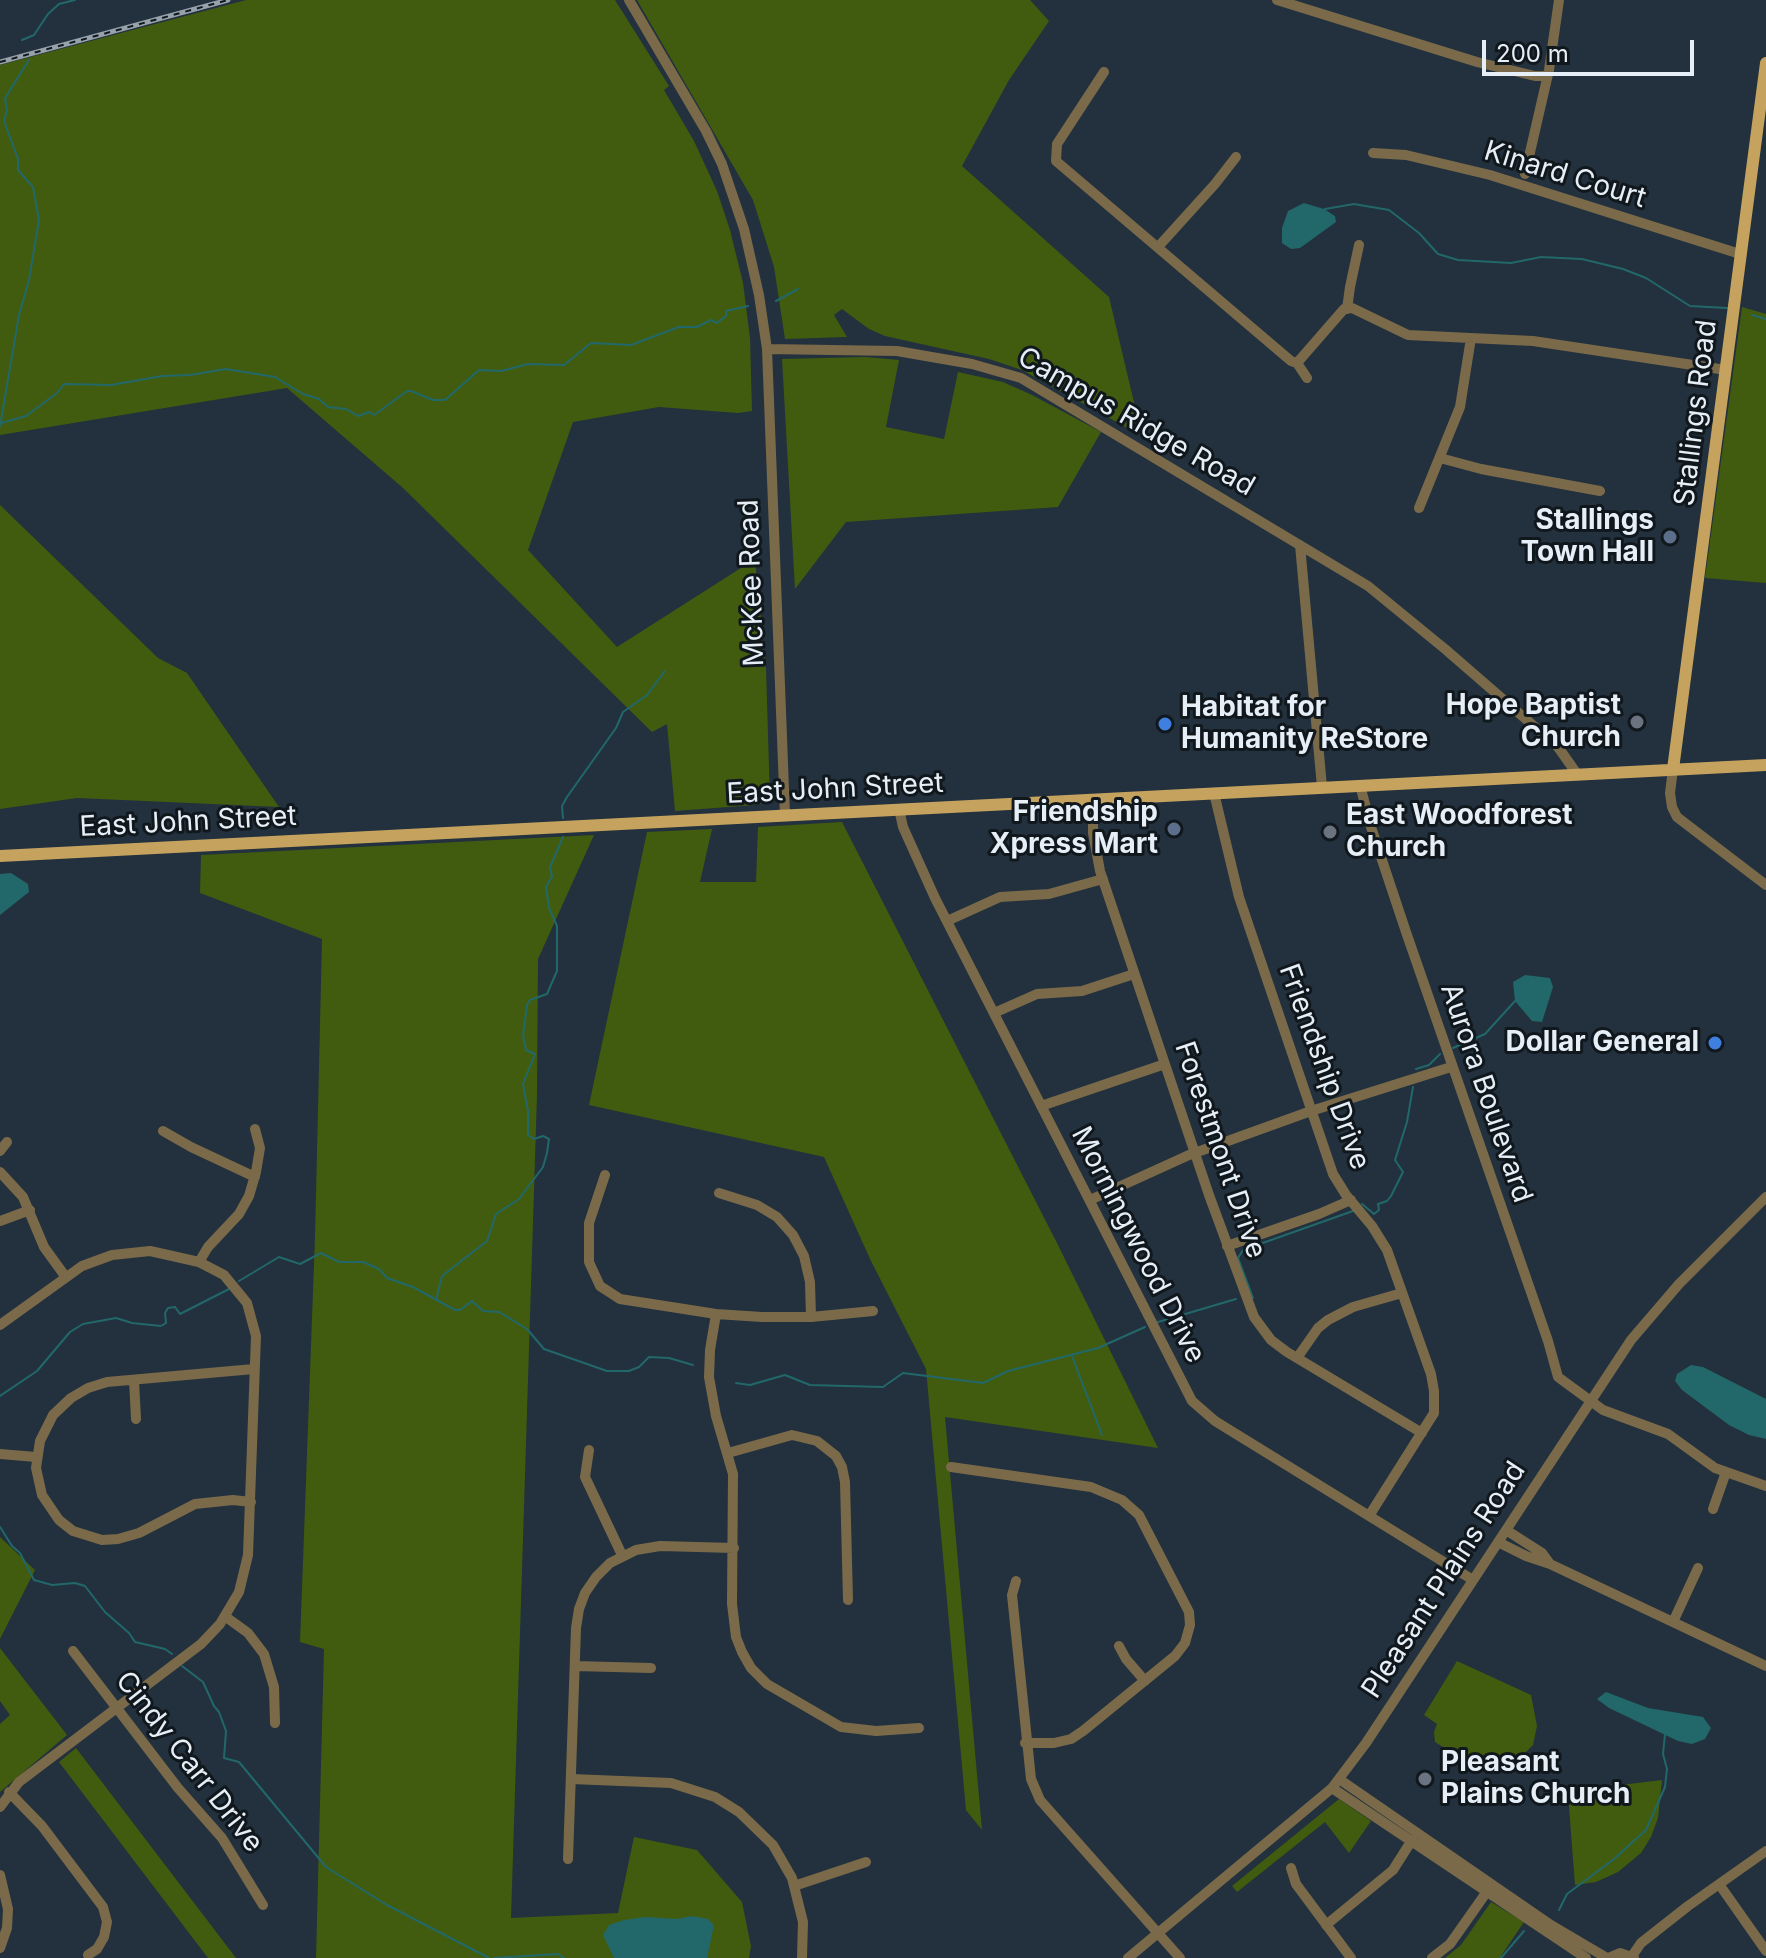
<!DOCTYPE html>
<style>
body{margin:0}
#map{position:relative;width:1766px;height:1958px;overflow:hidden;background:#22313d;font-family:Inter,sans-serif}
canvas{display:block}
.scale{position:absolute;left:1482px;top:40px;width:212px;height:36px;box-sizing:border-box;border:4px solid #e6eff7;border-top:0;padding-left:10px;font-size:24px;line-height:28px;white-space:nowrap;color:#e6eff7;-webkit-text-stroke:6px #11181d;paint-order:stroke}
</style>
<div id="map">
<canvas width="1766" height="1958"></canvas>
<div class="scale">200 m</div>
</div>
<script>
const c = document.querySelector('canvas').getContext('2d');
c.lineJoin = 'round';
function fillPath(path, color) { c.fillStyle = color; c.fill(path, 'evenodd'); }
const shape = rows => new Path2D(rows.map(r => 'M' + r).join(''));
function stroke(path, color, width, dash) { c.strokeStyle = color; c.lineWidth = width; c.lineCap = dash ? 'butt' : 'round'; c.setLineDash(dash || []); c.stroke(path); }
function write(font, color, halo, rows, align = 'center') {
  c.font = font + ' Inter,sans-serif'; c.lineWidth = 6; c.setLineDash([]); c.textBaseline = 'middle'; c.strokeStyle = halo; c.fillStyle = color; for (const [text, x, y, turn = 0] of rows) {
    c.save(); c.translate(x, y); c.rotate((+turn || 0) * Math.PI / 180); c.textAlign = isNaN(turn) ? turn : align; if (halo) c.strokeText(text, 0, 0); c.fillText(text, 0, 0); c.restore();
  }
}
fillPath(shape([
 [246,0,615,0,669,86,664,90,694,141,717,191,730,230,743,283,750,338,752,411,738,413,659,407,573,422,528,550,617,647,755,559,766,668,770,801,755,805,675,811,667,724,652,732,403,488,287,388,0,435,0,65],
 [637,0,1030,0,1049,21,1009,80,962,166,1109,297,1142,436,1022,370,989,359,885,336,869,329,842,309,834,315,847,337,785,339,774,267,753,200],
 [1742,307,1766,314,1766,583,1705,578],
 [865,357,899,360,886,427,944,439,958,372,1003,382,1032,395,1101,432,1058,507,846,522,795,589,782,359],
 [0,505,158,658,187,673,279,807,77,798,0,809],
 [842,822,1058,1245,1158,1448,945,1417,982,1830,966,1810,926,1369,871,1261,824,1157,589,1105,647,832,712,829,700,882,756,882,758,827],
 [594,835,538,959,537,1095,511,1918,618,1913,634,1837,697,1850,742,1902,751,1946,749,1958,316,1958,324,1649,300,1642,315,1237,322,939,200,893,201,855],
 [0,1537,35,1570,0,1639],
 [0,1648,67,1735,0,1792,0,1724,10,1715,0,1701],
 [1457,1661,1531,1695,1537,1726,1533,1745,1525,1753,1501,1766,1461,1758,1435,1742,1434,1732,1437,1724,1424,1715],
 [76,1748,236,1958,208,1958,59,1762],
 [1662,1780,1658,1818,1651,1837,1641,1853,1618,1872,1596,1882,1575,1885,1568,1794,1570,1791],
 [1339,1799,1371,1821,1349,1853,1325,1822,1237,1892,1232,1886],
 [1491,1902,1524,1922,1501,1956,1502,1958,1445,1958,1461,1945]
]), '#415c0f');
fillPath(shape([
 [1304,203,1324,209,1335,216,1336,222,1300,248,1291,249,1282,243,1282,228,1288,211],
 [11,873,28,884,29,892,0,915,0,874],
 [1525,975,1550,978,1553,987,1542,1022,1532,1021,1515,1001,1513,982],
 [1691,1365,1703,1367,1766,1399,1766,1439,1749,1435,1729,1425,1682,1390,1675,1381,1677,1374],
 [1606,1692,1648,1708,1703,1717,1711,1728,1705,1739,1692,1744,1678,1741,1609,1708,1597,1699],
 [692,1916,708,1919,714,1925,707,1958,614,1958,603,1935,609,1925,624,1920,645,1917,677,1919]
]), '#22686a');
stroke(shape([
 [22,40,34,35,48,14,59,4,75,0],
 [1325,209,1354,204,1389,210,1419,233,1438,254,1458,260,1511,263,1541,257,1582,259,1623,269,1646,278,1690,306,1727,308],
 [776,301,798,289],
 [1752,315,1766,319],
 [1,423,26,416,57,393,64,384,111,385,162,376,190,375,226,369,275,377,303,394,319,399,328,407,346,409,358,416,369,412,374,415,407,391,411,391,433,400,445,400,479,370,501,371,528,364,564,365,591,343,631,345,679,327,697,327,711,320,717,323,726,316,726,311,748,306],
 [0,426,19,315,29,280,39,220,33,187,18,170,18,159,4,121,7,110,5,98,29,60],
 [563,818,562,806,567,797,616,728,623,712,647,695,665,671],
 [1453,1048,1485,1034,1515,1001],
 [1416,1069,1429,1065,1440,1054],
 [1362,1204,1374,1214,1379,1210,1378,1204,1387,1201,1391,1196,1403,1172,1395,1160,1407,1122,1413,1087],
 [239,1281,279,1257,300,1264,321,1253,339,1262,363,1262,379,1269,387,1278,413,1287,455,1310,460,1310,472,1301,483,1311,499,1312,527,1329,544,1349,607,1371,629,1371,639,1367,649,1357,669,1358,693,1365],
 [1253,1298,1238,1258,1243,1250,1353,1211],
 [436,1300,442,1276,487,1241,496,1214,519,1199,543,1167,547,1153,549,1139,543,1136,534,1139,528,1135,528,1111,523,1084,535,1054,526,1050,523,1035,527,1005,530,1000,547,994,557,971,557,926,549,908,546,887,552,876,550,867,563,837],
 [1158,1322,1236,1299],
 [1072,1356,1102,1435],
 [736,1383,750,1385,785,1375,810,1385,883,1387,903,1373,983,1383,1008,1371,1098,1348,1145,1327],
 [0,1396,37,1371,70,1332,83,1324,116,1318,132,1323,161,1326,166,1323,165,1313,168,1308,175,1307,180,1314,229,1289],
 [0,1527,12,1546,20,1553,34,1580,52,1585,75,1583,85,1586,105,1612,129,1633,135,1642,165,1649,172,1654],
 [182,1666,203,1682,214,1706,219,1712,226,1731,224,1758,239,1762,326,1867,387,1905,489,1958],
 [1559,1910,1567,1894,1614,1859,1646,1830,1665,1787,1667,1769,1663,1754,1665,1734],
 [494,1958,558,1954,564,1958],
 [1501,1958,1524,1931]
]), '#22686a', 2);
stroke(shape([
 [629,0,706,131,722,164,744,229,759,295,767,349,785,815],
 [1277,0,1477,62,1535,76,1546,76],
 [1104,72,1057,144,1056,161,1291,361,1297,363,1307,378],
 [1373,153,1406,155,1490,175,1740,254],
 [1525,174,1549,70,1559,0],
 [1158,247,1215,184,1236,157],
 [1347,309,1350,287,1359,245],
 [767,349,897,351,972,364,1021,378,1368,586,1445,649,1558,747,1577,774],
 [1297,363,1344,309,1352,308,1408,335,1533,341,1726,370],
 [1440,458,1481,469,1600,491],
 [1419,508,1460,407,1471,338],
 [1300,545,1322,787],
 [1673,769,1670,793,1672,807,1677,817,1766,885],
 [1360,785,1371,827,1406,932,1548,1341,1558,1377,1603,1410,1668,1434,1715,1468,1766,1486],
 [1214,793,1239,897,1333,1174,1346,1195,1372,1226,1387,1250,1431,1374,1434,1391,1434,1413,1369,1516],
 [1093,799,1093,833,1100,871,1209,1195,1254,1317,1271,1340,1287,1352,1422,1433],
 [899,809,903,827,935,898,1192,1401,1215,1421,1473,1580],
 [947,921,1000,897,1049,894,1103,879],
 [994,1013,1037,994,1082,991,1134,974],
 [1041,1106,1165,1064],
 [163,1131,191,1147,255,1177],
 [0,1151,7,1142],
 [0,1172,23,1197,44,1247,65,1276],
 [605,1175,589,1223,589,1262,600,1286,620,1299,716,1314,762,1317,811,1317,873,1311],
 [719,1193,757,1205,777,1217,793,1235,804,1256,810,1282,811,1317],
 [1090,1200,1189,1155,1311,1111,1451,1067],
 [0,1221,30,1210],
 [1227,1246,1319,1214,1351,1200],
 [199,1262,208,1247,239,1214,249,1196,256,1172,260,1148,255,1129],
 [716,1314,710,1350,709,1377,716,1416,733,1474,732,1604,736,1637,742,1652,751,1668,767,1684,841,1727,876,1731,919,1728],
 [0,1325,82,1266,112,1255,150,1251,199,1262,224,1275,247,1303,256,1336,248,1555,239,1592,220,1624,201,1644,19,1782,0,1807],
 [1297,1358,1318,1328,1328,1320,1353,1307,1402,1293],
 [134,1380,136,1419],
 [589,1450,585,1477,622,1555],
 [728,1453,792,1435,817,1441,836,1456,842,1467,845,1482,848,1600],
 [0,1454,36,1457],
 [951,1467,1091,1487,1122,1500,1139,1515,1189,1612,1190,1625,1185,1643,1175,1656,1083,1731,1071,1739,1054,1743,1025,1743],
 [251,1502,233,1500,195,1504,139,1533,118,1539,102,1540,73,1531,59,1520,42,1495,36,1468,40,1441,53,1415,71,1398,88,1388,107,1382,254,1369],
 [1713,1509,1726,1472],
 [1498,1542,1526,1556,1550,1564,1542,1553,1506,1530],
 [1550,1564,1766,1666],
 [1016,1581,1012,1595,1031,1779,1040,1800,1180,1958],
 [226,1617,248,1633,264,1654,274,1687,275,1723],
 [1673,1622,1698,1568],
 [1119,1646,1126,1659,1145,1681],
 [73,1651,178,1788,222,1838,263,1905],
 [575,1666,651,1668],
 [571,1779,671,1783,715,1797,739,1812,773,1845,792,1878,803,1922,802,1958],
 [1339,1779,1551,1925,1607,1958],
 [1332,1788,1586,1958],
 [9,1792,42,1826,103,1907,107,1922,104,1937,97,1949,88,1955],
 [568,1859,576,1628,579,1609,585,1593,596,1577,610,1563,636,1550,660,1546,734,1548],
 [1291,1868,1296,1884,1351,1958],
 [0,1875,8,1909,7,1928,0,1948],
 [1719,1884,1766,1951],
 [794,1886,866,1862],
 [1326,1925,1393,1870,1412,1840],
 [1632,1956,1641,1943,1688,1906,1766,1851],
 [1128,1958,1332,1788,1366,1743,1631,1340,1679,1284,1766,1197],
 [1432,1958,1450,1944,1486,1893],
 [1608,1958,1620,1953,1634,1958]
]), '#7a6a4a', 10);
stroke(shape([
 [1673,769,1766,63],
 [0,856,1766,765]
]), '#c5a35e', 12);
const rail = shape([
 [0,62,228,0]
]);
stroke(rail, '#96a1ab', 5);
stroke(rail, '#11181d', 2, [6]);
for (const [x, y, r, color] of [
 [1670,537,8,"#5c6f8a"],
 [1637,722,8,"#6b7280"],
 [1165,724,8,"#3f7fe0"],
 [1174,829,8,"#5c6f8a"],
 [1330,832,8,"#6b7280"],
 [1715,1043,8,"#3f7fe0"],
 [1425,1779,8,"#6b7280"]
]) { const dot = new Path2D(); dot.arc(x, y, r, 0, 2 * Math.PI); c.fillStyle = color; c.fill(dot); stroke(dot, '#11181d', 3); }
write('28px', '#e6eff7', '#11181d', [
 ["Kinard Court",1565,175,17],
 ["Stallings Road",1696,413,-83],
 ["Campus Ridge Road",1136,422,30],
 ["McKee Road",752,583,-92],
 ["East John Street",835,789,-3],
 ["East John Street",188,822,-3],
 ["Friendship Drive",1324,1067,70],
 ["Aurora Boulevard",1486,1093,71],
 ["Forestmont Drive",1220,1150,71],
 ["Morningwood Drive",1138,1245,63],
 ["Pleasant Plains Road",1444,1580,-57],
 ["Cindy Carr Drive",189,1762,52]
]);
write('bold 28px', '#e6eff7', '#11181d', [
 ["Stallings",1654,521],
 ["Town Hall",1654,553],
 ["Hope Baptist",1621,706],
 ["Church",1621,738],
 ["Habitat for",1181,708,"left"],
 ["Humanity ReStore",1181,740,"left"],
 ["Friendship",1158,813],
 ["Xpress Mart",1158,845],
 ["East Woodforest",1346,816,"left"],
 ["Church",1346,848,"left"],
 ["Dollar General",1699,1043],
 ["Pleasant",1441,1763,"left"],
 ["Plains Church",1441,1795,"left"]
], 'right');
</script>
